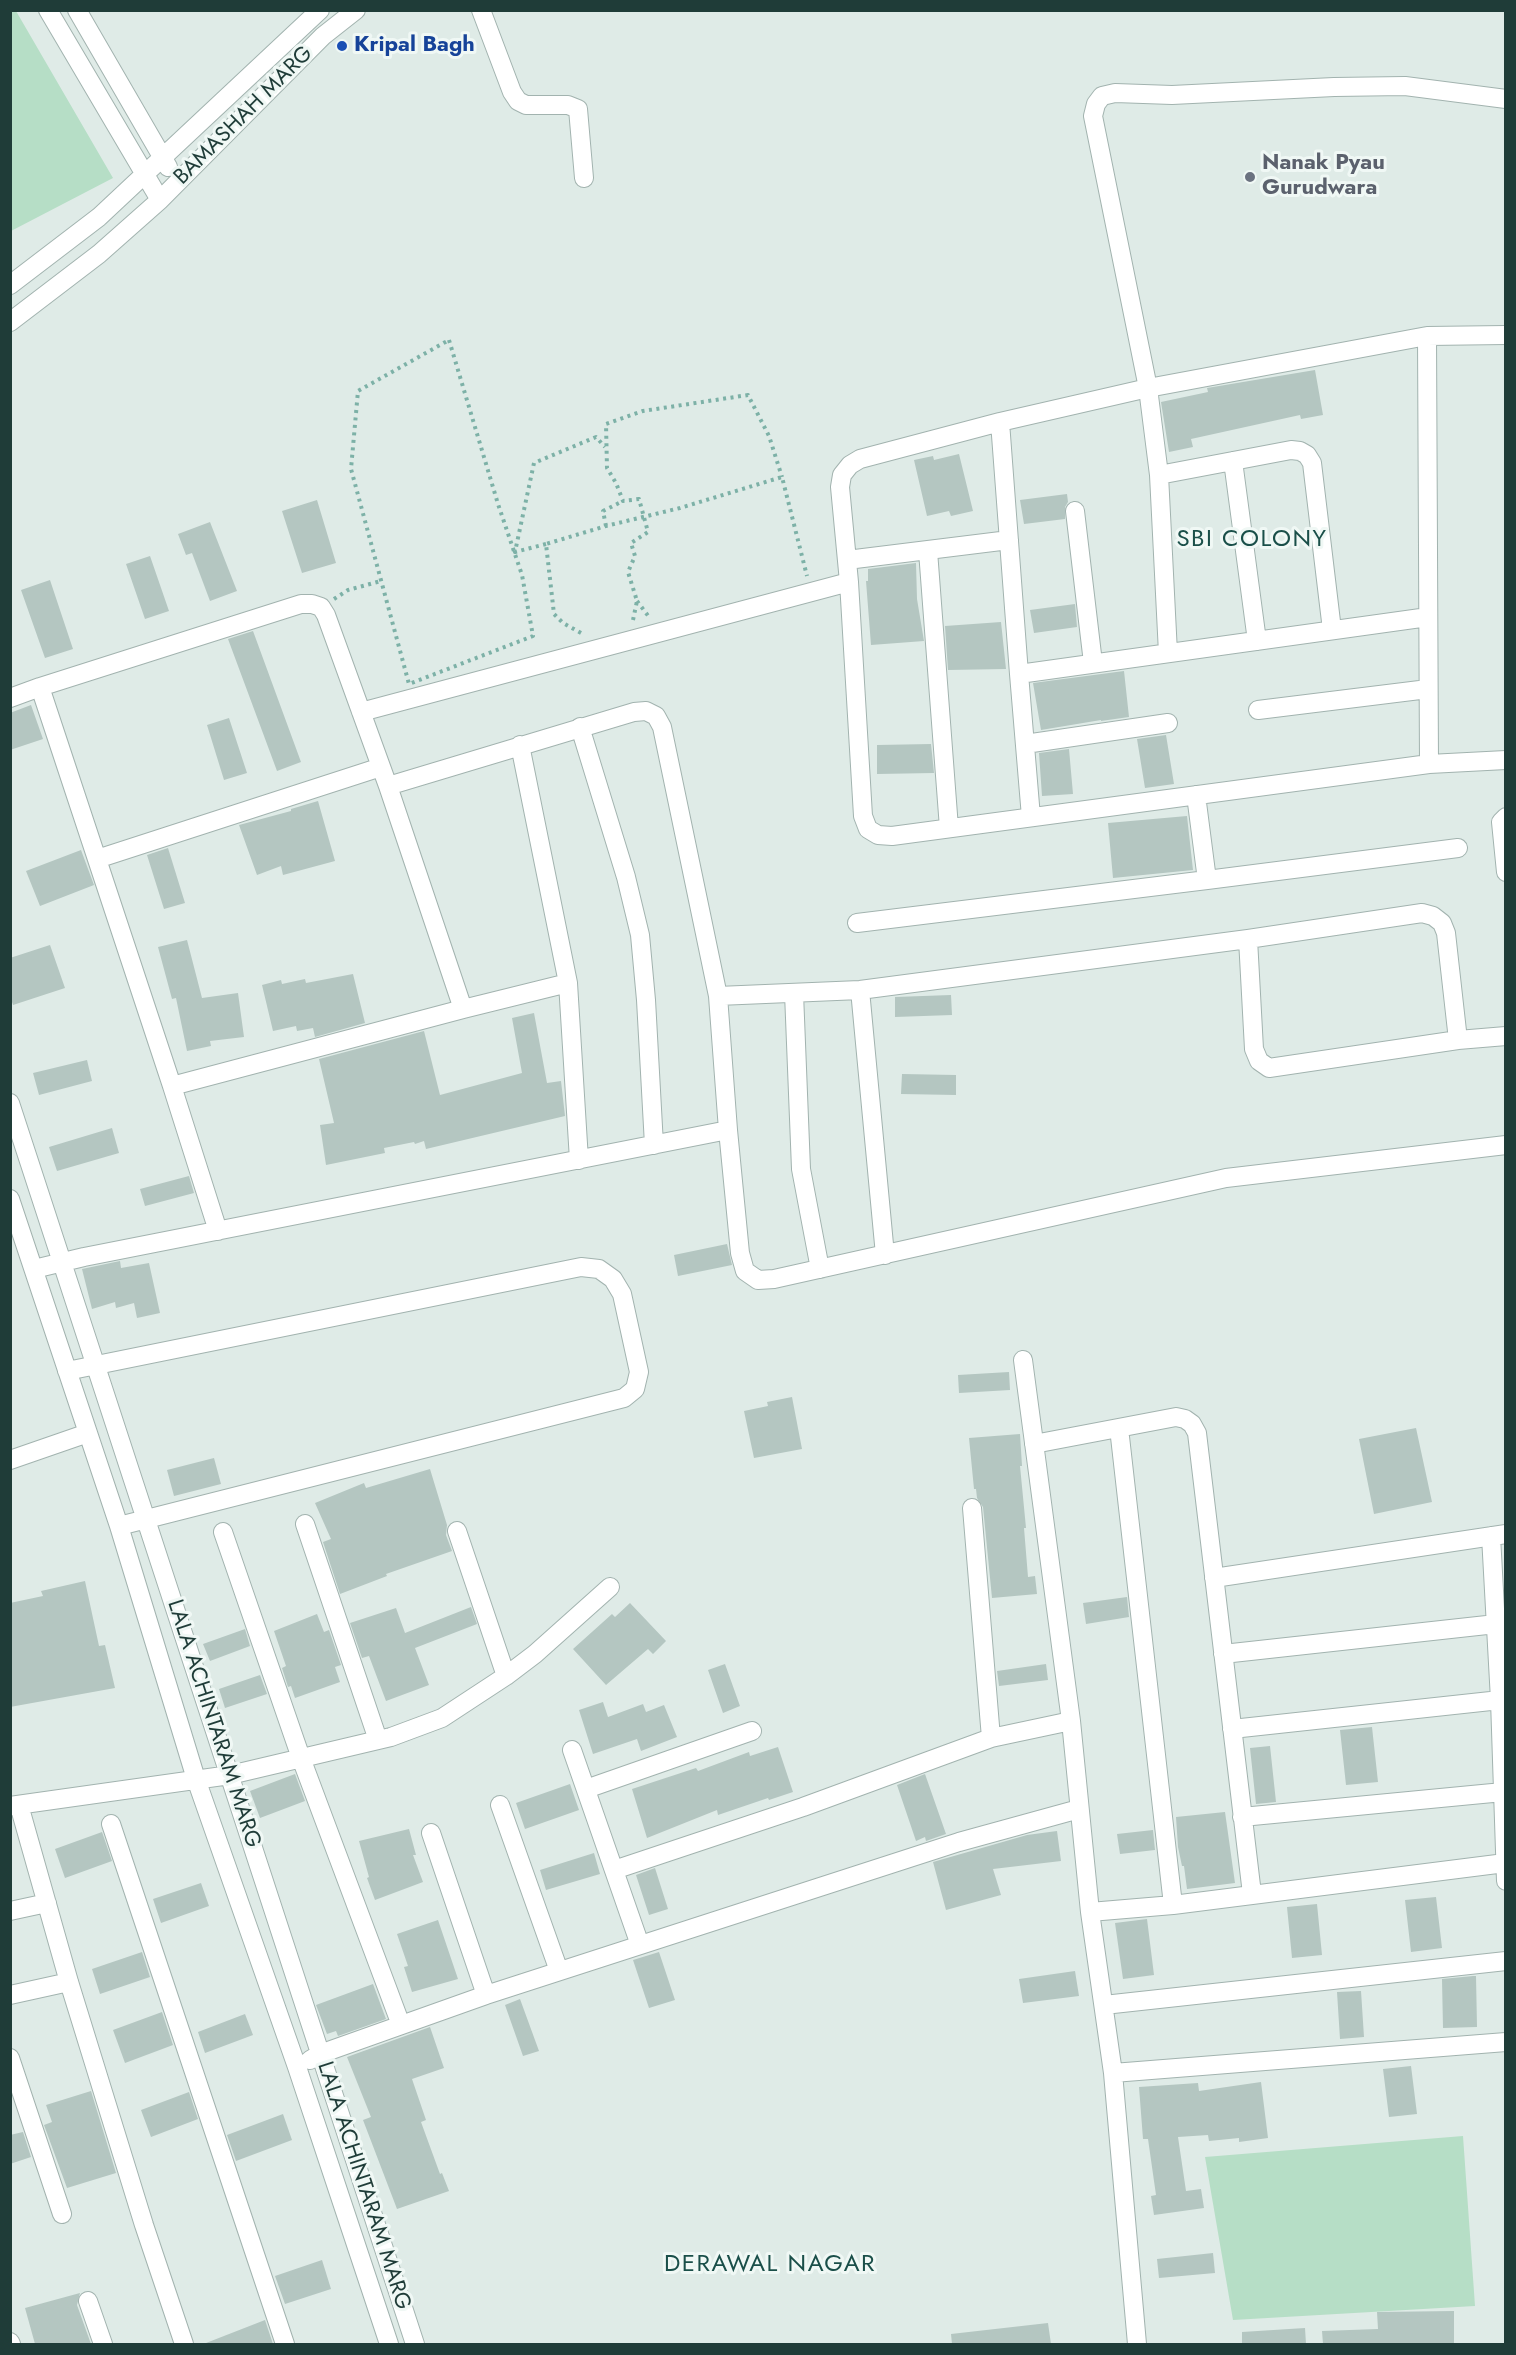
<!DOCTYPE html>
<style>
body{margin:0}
#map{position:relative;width:1516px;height:2355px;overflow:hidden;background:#dfebe7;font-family:Jost,sans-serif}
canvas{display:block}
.frame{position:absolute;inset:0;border:12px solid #1f3c38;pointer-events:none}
</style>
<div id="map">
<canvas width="1516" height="2355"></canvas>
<div class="frame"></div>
</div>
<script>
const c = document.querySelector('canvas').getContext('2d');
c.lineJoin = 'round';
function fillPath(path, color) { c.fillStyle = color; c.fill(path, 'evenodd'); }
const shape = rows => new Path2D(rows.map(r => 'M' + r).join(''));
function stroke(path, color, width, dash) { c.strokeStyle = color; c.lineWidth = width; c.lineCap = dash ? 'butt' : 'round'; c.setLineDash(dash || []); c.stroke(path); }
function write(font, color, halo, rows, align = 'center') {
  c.font = font + ' Jost,sans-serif'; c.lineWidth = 6; c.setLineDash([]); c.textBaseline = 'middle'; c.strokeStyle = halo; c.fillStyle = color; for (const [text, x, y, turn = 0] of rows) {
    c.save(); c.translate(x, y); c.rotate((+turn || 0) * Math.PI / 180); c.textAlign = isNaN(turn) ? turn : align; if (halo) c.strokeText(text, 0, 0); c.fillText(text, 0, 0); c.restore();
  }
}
fillPath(shape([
 [16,11,113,178,11,231,10,11],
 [1463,2136,1475,2306,1233,2320,1205,2157]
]), '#b6dec6');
fillPath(shape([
 [1315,370,1323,415,1301,419,1300,415,1191,439,1193,447,1169,452,1161,402,1208,392,1207,388],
 [959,454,973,511,951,516,949,511,927,516,914,460,933,456,934,460],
 [1067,494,1068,502,1065,507,1065,519,1024,524,1020,500],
 [317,500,336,563,302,573,282,511],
 [210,522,237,591,210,601,192,553,186,555,178,534],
 [150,556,169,611,145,619,126,564],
 [916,563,917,599,924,641,871,645,866,581,868,581,868,569],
 [50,580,73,649,45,658,21,590],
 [1075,604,1077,627,1034,633,1030,610],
 [1001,622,1006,669,948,670,945,626],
 [253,631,301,762,277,771,228,639],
 [1124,671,1129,717,1101,721,1101,720,1041,730,1033,683],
 [31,705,43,739,10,750,10,713],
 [229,718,247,773,224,780,207,725],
 [1166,735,1174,784,1145,788,1137,739],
 [931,744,934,773,877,774,877,745],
 [1069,749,1073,794,1042,796,1039,753],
 [318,801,335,861,283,875,281,866,257,875,239,825,291,811,291,809],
 [1187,816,1193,870,1113,878,1108,823],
 [168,848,185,903,164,909,147,855],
 [81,850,94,885,40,906,26,871],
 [187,940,202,998,238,993,244,1037,210,1041,211,1046,187,1051,176,998,172,999,158,947],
 [50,945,65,988,13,1005,10,996,10,958],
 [353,974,365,1023,315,1037,313,1028,297,1031,296,1026,273,1031,262,985,281,980,282,984,305,979,306,983],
 [951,995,952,1015,895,1017,895,997],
 [534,1013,547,1083,561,1081,565,1116,426,1149,424,1141,415,1144,414,1142,384,1148,385,1153,326,1165,320,1125,334,1123,319,1059,424,1031,440,1095,522,1073,512,1018],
 [87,1060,92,1081,39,1095,33,1073],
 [902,1074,956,1075,956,1095,901,1094],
 [112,1128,119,1153,57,1171,49,1147],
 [189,1176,194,1193,145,1206,140,1189],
 [727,1244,732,1265,678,1276,674,1255],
 [120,1261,121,1268,149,1263,160,1313,137,1318,134,1303,116,1308,115,1302,92,1309,82,1269],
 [1009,1372,1010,1390,959,1393,958,1375],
 [792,1397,802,1449,754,1458,744,1411,768,1406,767,1402],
 [1416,1428,1432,1502,1374,1514,1359,1439],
 [1020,1434,1022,1466,1020,1466,1026,1528,1024,1528,1028,1577,1035,1576,1037,1594,992,1598,983,1507,977,1498,976,1489,974,1489,969,1438],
 [214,1458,221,1484,174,1496,167,1470],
 [430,1469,447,1525,446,1535,452,1551,386,1574,387,1576,340,1594,323,1542,331,1539,315,1503,364,1483,366,1488],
 [85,1581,99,1646,105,1645,115,1688,10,1707,10,1603,43,1596,41,1591],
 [1127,1597,1129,1617,1086,1624,1083,1603],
 [630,1603,666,1641,653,1654,648,1649,606,1685,573,1649,612,1614,615,1617],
 [471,1607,477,1624,415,1648,429,1685,386,1701,369,1656,362,1658,350,1623,396,1608,405,1633],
 [317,1614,324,1632,329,1630,341,1665,335,1667,340,1682,295,1698,291,1686,288,1687,282,1668,286,1666,274,1631],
 [245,1629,250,1646,210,1661,203,1644],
 [725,1664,740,1706,723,1713,708,1670],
 [1046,1664,1048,1680,999,1686,997,1671],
 [260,1675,267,1694,225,1708,219,1689],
 [603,1702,608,1717,643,1704,646,1712,664,1705,677,1737,641,1751,637,1739,593,1754,579,1710],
 [1372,1727,1378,1782,1346,1785,1340,1730],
 [1270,1746,1276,1802,1256,1804,1250,1748],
 [778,1747,793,1792,769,1800,768,1798,718,1815,717,1810,647,1838,632,1789,696,1768,698,1771,749,1752,750,1756],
 [295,1774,305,1801,260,1818,250,1791],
 [925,1774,946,1834,926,1841,925,1837,916,1841,897,1785],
 [570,1784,579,1810,525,1829,516,1803],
 [1225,1812,1235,1883,1187,1889,1184,1866,1182,1866,1178,1847,1176,1817],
 [409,1829,416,1855,413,1855,423,1882,375,1900,367,1878,369,1877,359,1841],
 [1153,1830,1155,1850,1120,1854,1117,1834],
 [1057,1831,1061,1861,993,1869,1001,1895,946,1910,933,1862,1027,1835],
 [102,1832,112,1861,65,1878,55,1849],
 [594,1853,600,1874,546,1890,540,1870],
 [655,1868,668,1909,649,1915,636,1875],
 [201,1883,209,1906,161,1923,153,1899],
 [1436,1897,1442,1948,1411,1952,1405,1900],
 [1317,1904,1322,1955,1292,1958,1287,1907],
 [1147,1919,1154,1975,1123,1979,1115,1923],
 [438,1920,458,1979,412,1992,404,1967,408,1966,397,1934],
 [142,1952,150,1977,100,1994,92,1969],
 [659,1952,675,2000,649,2008,633,1960],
 [1075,1971,1079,1996,1023,2003,1019,1979],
 [1473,1976,1476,1976,1477,2027,1443,2028,1442,1979],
 [373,1984,386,2019,338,2036,336,2031,327,2034,316,2005],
 [1361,1991,1364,2037,1340,2039,1337,1992],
 [520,1999,539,2051,523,2056,505,2005],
 [162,2012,173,2045,125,2063,113,2030],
 [245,2014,253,2035,205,2053,198,2032],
 [430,2027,444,2068,412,2079,426,2120,421,2122,440,2174,442,2173,449,2191,397,2209,363,2120,371,2117,347,2057],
 [1411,2066,1417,2114,1389,2117,1383,2069],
 [1261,2082,1268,2138,1239,2142,1239,2138,1209,2141,1208,2135,1178,2137,1186,2191,1201,2189,1204,2208,1154,2215,1151,2196,1156,2195,1148,2139,1143,2139,1139,2087,1198,2083,1199,2091],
 [91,2091,116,2173,67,2188,44,2125,52,2122,46,2105],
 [189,2092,198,2119,151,2137,141,2110],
 [283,2114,292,2140,236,2161,227,2135],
 [23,2132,31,2157,10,2164,10,2135],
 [1213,2253,1215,2273,1159,2278,1157,2259],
 [322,2260,331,2289,285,2304,275,2276],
 [80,2293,77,2305,91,2344,35,2344,25,2308],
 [1454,2311,1454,2344,1323,2344,1322,2331,1378,2329,1377,2312],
 [265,2320,273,2344,206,2344,206,2343],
 [1048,2323,1051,2344,952,2344,951,2334],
 [1305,2328,1306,2344,1242,2344,1242,2332]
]), '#b4c6c1');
const minor = shape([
 [48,10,160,200],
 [77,10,168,167],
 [481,10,512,92,518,101,526,105,568,105,578,109,584,178],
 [10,285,99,217,320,10],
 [10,322,99,254,160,200,323,36,356,10],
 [1506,335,1427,336,1429,764,1506,760],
 [1427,336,1148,388,1000,422,860,459,850,465,842,475,840,487,849,582,863,816,868,829,878,835,892,836,1429,764],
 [1000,422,1019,674],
 [1233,461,1257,641],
 [1159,475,1168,653],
 [1075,511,1093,663],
 [928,551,949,828],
 [847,560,1009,540],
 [1332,630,1312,463,1307,455,1300,451,1291,450,1159,475,1148,388,1093,116,1096,104,1102,96,1115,93,1172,95,1334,87,1405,86,1506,99],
 [40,687,301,604,312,604,321,607,326,615,388,786],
 [10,698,40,687,172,1086],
 [1258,710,1428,689],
 [361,712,849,582],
 [580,727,626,877,640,935,646,1000,654,1145],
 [1025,744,1168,723],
 [520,745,568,983,579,1160],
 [1031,817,1019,674,1428,617],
 [1506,817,1501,822,1506,872],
 [97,859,381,767],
 [1207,880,1458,848],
 [857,923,1207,880,1196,795],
 [1248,939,1254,1049,1259,1061,1269,1068,1458,1040,1506,1036],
 [860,990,885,1255],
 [794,993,801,1169,820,1269],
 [718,996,728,1130],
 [463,1009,568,983],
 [10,1103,415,2344],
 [10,1199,119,1526,196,1779,297,2067,389,2344],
 [218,1231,172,1086,463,1009,388,786,634,712,646,711,656,716,662,727,718,996,860,990,1248,939,1422,913,1433,916,1442,923,1446,933,1458,1040],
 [34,1269,84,1257,728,1130,740,1253,745,1271,758,1280,774,1279,1226,1178,1506,1145],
 [1023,1360,1071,1721,1090,1912,1113,2073,1137,2344],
 [67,1371,581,1267,599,1269,613,1279,622,1294,639,1372,635,1389,624,1398,119,1526],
 [1119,1428,1173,1905],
 [1034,1444,1176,1417,1185,1419,1192,1424,1197,1433,1252,1894],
 [10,1460,88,1433],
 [972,1508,991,1738],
 [305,1524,378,1740],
 [457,1531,506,1676],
 [223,1532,301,1758,401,2025],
 [1491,1536,1500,1700,1506,1881],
 [1214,1578,1506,1534],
 [1223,1654,1496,1624],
 [1232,1729,1500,1700],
 [572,1750,640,1945],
 [586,1789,752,1731],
 [19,1805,69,1982,144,2225,184,2344],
 [500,1805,559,1971],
 [10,1806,230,1775,391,1737,442,1718,506,1676,535,1654,610,1587],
 [1242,1817,1503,1792],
 [111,1824,285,2344],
 [431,1833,486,1995],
 [614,1870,803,1807,991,1738,1071,1721],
 [10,1911,47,1903],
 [1090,1912,1173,1905,1505,1863],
 [10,1995,69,1982],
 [1104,2005,1506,1961],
 [10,2058,62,2214],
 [310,2060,320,2054,486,1995,959,1842,1079,1809],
 [1113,2073,1506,2042],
 [88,2301,103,2344],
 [10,2342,11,2344]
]);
stroke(minor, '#a2b3af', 20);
stroke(shape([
 [449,340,498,504,522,575,533,636,409,684,351,469,358,391,449,340],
 [606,526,603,511,623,501],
 [546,544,515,552,534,463,596,437,605,447],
 [334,599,348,590,381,581],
 [637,601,649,617],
 [633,620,637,601,628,572,635,556,631,543,648,532,639,499,623,501,616,483,607,468,606,424,643,411,748,395,769,436,782,477],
 [581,633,563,623,554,614,546,544,606,526,680,508,782,477,807,576]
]), '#7db1a7', 4, [3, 4.5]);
stroke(minor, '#fff', 18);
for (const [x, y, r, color] of [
 [342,46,6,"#1a4fb4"],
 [1250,177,6,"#6b7280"]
]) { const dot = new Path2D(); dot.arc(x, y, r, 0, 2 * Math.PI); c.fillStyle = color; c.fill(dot); stroke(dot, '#f0f8f5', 2); }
write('bold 22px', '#164399', '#f0f8f5', [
 ["Kripal Bagh",354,46]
], 'left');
write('22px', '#1f3c38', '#f0f8f5', [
 ["BAMASHAH MARG",244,116,-45],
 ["LALA ACHINTARAM MARG",213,1724,72],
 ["LALA ACHINTARAM MARG",363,2186,72]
]);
write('bold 22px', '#5b616d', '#f0f8f5', [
 ["Nanak Pyau",1262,164],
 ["Gurudwara",1262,189]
], 'left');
c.letterSpacing = '1.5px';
write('24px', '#1a4f49', '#f0f8f5', [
 ["SBI COLONY",1252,540],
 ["DERAWAL NAGAR",770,2265]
]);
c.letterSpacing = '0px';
</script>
